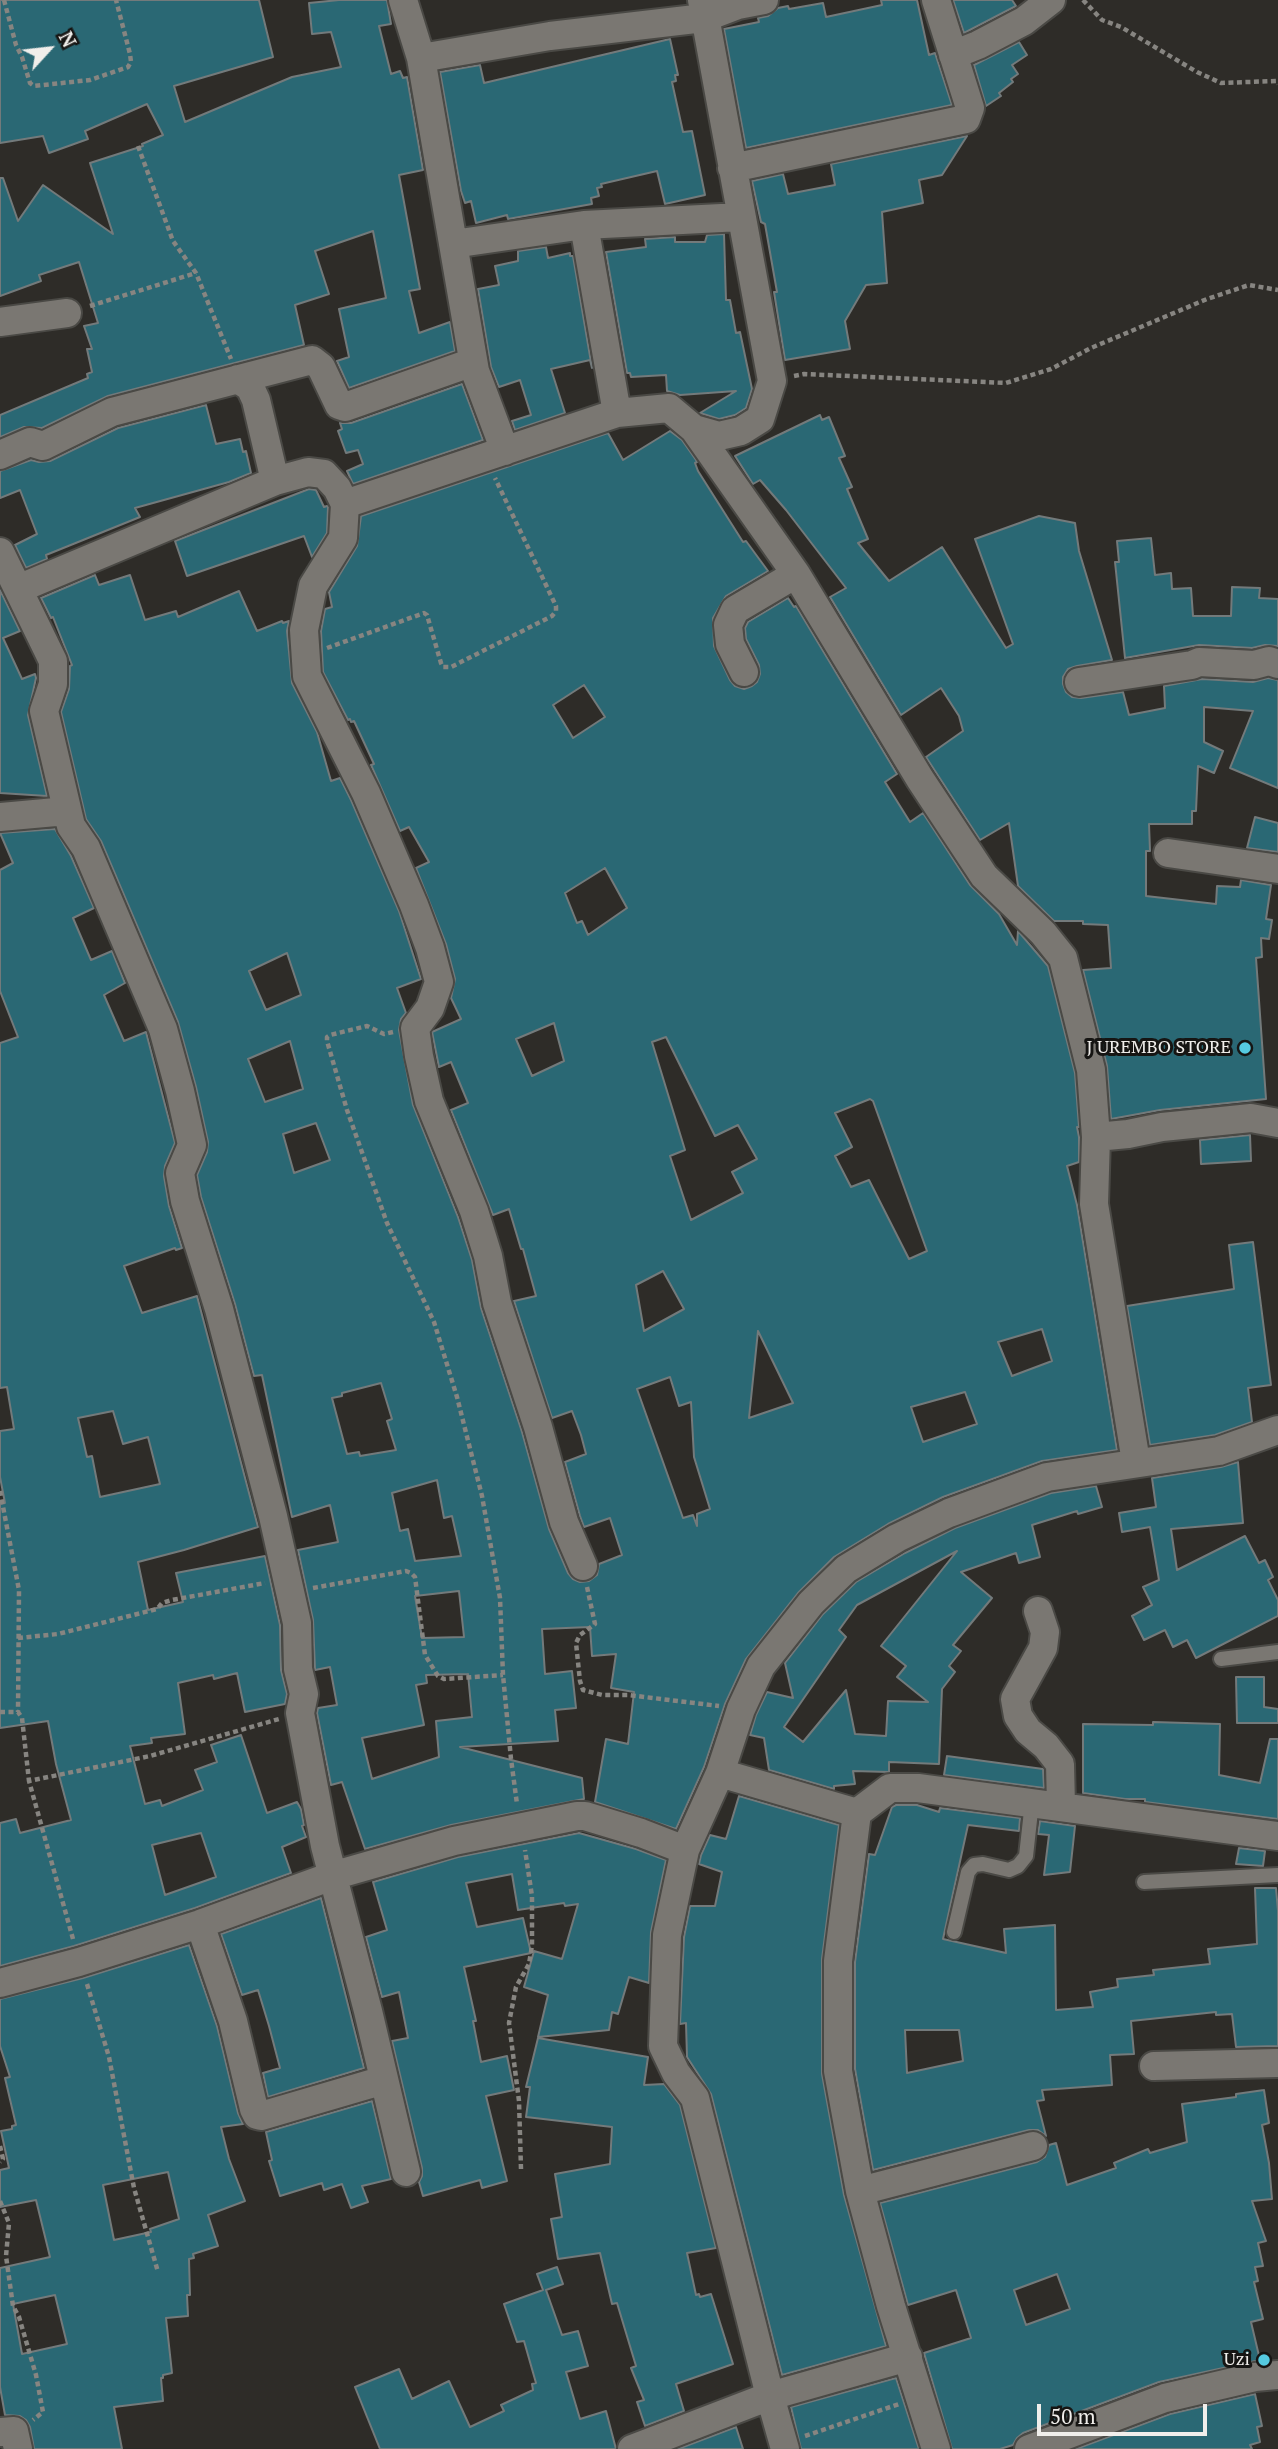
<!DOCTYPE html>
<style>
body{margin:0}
#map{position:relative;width:1278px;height:2449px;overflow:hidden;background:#2e2c28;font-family:"PT Serif",serif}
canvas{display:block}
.north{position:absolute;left:14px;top:14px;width:70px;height:70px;-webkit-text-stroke:5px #161513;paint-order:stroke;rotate:63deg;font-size:19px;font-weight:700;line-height:28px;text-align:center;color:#f0eeeb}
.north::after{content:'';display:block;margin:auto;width:24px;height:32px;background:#f0eeeb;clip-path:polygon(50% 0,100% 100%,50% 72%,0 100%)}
.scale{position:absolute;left:1037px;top:2404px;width:170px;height:32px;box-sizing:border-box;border:4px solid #f0eeeb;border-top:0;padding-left:9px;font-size:21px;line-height:24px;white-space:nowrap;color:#f0eeeb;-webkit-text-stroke:5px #161513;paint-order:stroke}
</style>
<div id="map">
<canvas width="1278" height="2449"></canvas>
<div class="north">N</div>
<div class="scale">50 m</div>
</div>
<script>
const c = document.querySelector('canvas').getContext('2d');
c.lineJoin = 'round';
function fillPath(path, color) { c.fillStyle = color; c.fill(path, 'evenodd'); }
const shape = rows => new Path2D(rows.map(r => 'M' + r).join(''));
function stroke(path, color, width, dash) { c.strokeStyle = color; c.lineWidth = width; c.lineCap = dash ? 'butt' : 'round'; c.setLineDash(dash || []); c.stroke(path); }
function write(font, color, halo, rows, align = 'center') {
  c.font = font + ' "PT Serif",serif'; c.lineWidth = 6; c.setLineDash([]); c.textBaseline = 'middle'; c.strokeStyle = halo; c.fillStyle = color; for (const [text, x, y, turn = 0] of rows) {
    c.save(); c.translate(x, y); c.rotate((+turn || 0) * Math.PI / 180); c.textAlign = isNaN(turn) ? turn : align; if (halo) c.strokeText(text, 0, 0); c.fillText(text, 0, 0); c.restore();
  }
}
const building = shape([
 [0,0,259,0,273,57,174,86,185,122,292,77,341,67,331,32,312,34,309,3,339,0,387,0,391,24,379,26,391,74,400,71,403,78,407,77,423,170,399,175,420,289,409,291,419,333,450,322,455,351,349,388,337,361,349,357,339,309,386,298,373,231,315,251,329,294,295,305,304,345,108,396,42,428,24,427,0,437,0,415,88,378,87,374,92,372,87,349,92,349,84,326,98,323,79,262,39,275,41,281,0,296,0,178,3,178,18,221,43,185,113,234,90,163,143,146,142,144,163,135,147,104,85,131,88,139,49,153,43,136,0,143,0,0],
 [881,0,917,0,929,55,935,53,952,105,746,148,724,29,759,22,758,18,768,16,778,8,788,6,789,9,823,3,826,17,882,5,881,0],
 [953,0,1012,0,1016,6,964,33,953,0],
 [670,39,678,75,675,75,676,81,672,82,683,132,692,131,705,195,665,204,657,171,601,184,602,187,597,188,599,196,591,198,592,204,508,219,507,215,476,223,471,201,465,203,461,191,440,72,480,65,484,83,670,39],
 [1019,42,1027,55,1012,65,1018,74,1011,79,1013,82,999,93,1001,96,986,106,974,65,1019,42],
 [967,136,942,175,919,180,923,203,882,212,887,283,866,285,845,321,850,349,785,360,774,292,777,292,765,224,761,222,752,181,783,174,788,194,835,185,831,164,967,136],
 [724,234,726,300,730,300,736,333,740,332,752,389,746,408,735,415,719,419,700,413,736,391,680,395,667,391,666,375,631,377,630,373,627,373,606,252,646,247,645,239,675,237,675,242,705,242,707,235,724,234],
 [546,247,548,258,570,253,570,256,573,256,592,368,590,360,551,369,565,413,515,430,512,421,531,415,520,380,499,387,491,367,478,289,499,285,495,266,518,261,518,251,546,247],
 [462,384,483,440,353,484,347,471,363,464,358,450,346,453,338,431,342,429,340,423,351,423,462,384],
 [206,405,216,444,240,439,243,452,246,451,251,473,229,482,135,508,140,517,46,555,47,559,26,568,15,545,37,534,20,490,0,498,0,471,31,460,39,462,50,461,118,428,206,405],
 [820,415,822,420,829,417,845,456,839,458,852,487,847,489,868,539,858,543,889,581,942,547,1006,648,1013,644,975,539,1039,516,1075,523,1079,551,1112,660,1077,666,1068,669,1063,677,1063,684,1066,692,1072,697,1081,698,1123,692,1129,715,1165,708,1164,686,1202,679,1253,682,1268,678,1278,680,1278,788,1230,768,1253,711,1204,707,1204,742,1223,751,1214,773,1198,766,1196,811,1192,811,1192,824,1149,824,1150,851,1146,851,1146,896,1216,904,1217,886,1240,887,1241,880,1271,885,1266,919,1272,920,1269,939,1261,938,1262,957,1256,958,1266,1099,1160,1110,1111,1119,1107,1066,1083,970,1111,968,1108,925,1083,924,1083,921,1054,921,1018,886,1009,823,980,840,926,757,963,731,959,716,941,688,901,715,830,597,846,588,786,510,760,480,753,484,735,456,820,415],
 [670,431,682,440,696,460,697,462,695,463,698,471,743,542,746,541,768,571,726,596,713,618,714,646,730,680,735,686,744,689,752,686,757,682,760,674,759,665,746,639,745,628,748,622,788,598,794,607,796,606,897,774,885,782,910,822,923,813,970,885,999,914,1017,945,1018,931,1048,966,1075,1073,1079,1127,1077,1127,1079,1137,1079,1162,1067,1166,1077,1205,1117,1450,1042,1461,943,1497,888,1524,834,1557,798,1593,746,1659,725,1704,704,1767,676,1829,595,1802,606,1739,628,1744,634,1692,611,1688,616,1654,592,1656,590,1627,542,1629,545,1674,572,1671,576,1708,555,1710,558,1741,460,1747,582,1778,584,1799,451,1825,365,1849,342,1782,331,1785,317,1713,318,1708,337,1705,330,1667,315,1670,313,1620,298,1550,338,1542,330,1505,292,1517,262,1375,254,1376,235,1304,201,1197,197,1175,207,1152,208,1142,196,1087,178,1022,101,841,86,819,61,712,69,689,70,666,72,665,53,617,51,618,41,598,95,575,99,585,130,575,145,620,176,611,178,617,239,591,257,631,282,621,283,623,289,621,287,631,292,683,317,732,331,781,340,778,351,800,399,911,421,979,397,988,406,1013,401,1019,399,1030,413,1105,458,1217,472,1260,481,1308,522,1432,549,1529,568,1573,573,1579,580,1582,589,1581,597,1575,599,1564,622,1555,610,1518,584,1527,580,1516,565,1462,586,1454,581,1435,572,1411,552,1418,514,1301,536,1296,523,1249,521,1249,509,1209,493,1215,451,1110,468,1103,451,1062,439,1067,432,1032,461,1019,451,998,455,979,446,944,416,868,429,862,409,827,400,831,371,765,374,764,354,721,351,722,350,719,348,720,323,672,321,631,325,609,332,607,329,592,357,546,361,516,608,433,623,460,670,431],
 [584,685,605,717,573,738,553,705,584,685],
 [605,868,627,908,588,935,582,921,577,923,565,893,605,868],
 [287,953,301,995,266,1010,249,971,287,953],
 [554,1023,564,1061,532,1076,516,1039,554,1023],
 [666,1037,715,1136,738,1125,757,1159,732,1172,743,1193,691,1220,670,1156,685,1150,652,1042,666,1037],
 [290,1041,303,1089,265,1102,248,1059,290,1041],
 [870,1099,873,1101,927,1251,909,1259,869,1180,851,1187,835,1156,852,1147,835,1113,870,1099],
 [316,1123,330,1160,294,1173,283,1134,316,1123],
 [663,1271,684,1309,644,1331,636,1285,663,1271],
 [1042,1329,1052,1361,1012,1376,998,1342,1042,1329],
 [758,1331,793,1403,749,1418,758,1331],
 [670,1377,679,1406,691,1402,694,1457,710,1509,697,1514,697,1526,693,1515,683,1518,637,1389,670,1377],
 [381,1383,392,1419,387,1421,396,1450,360,1456,359,1452,347,1454,332,1398,342,1396,342,1393,381,1383],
 [965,1392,977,1424,923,1442,911,1407,965,1392],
 [437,1480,444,1518,452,1516,461,1556,415,1561,408,1529,400,1531,392,1493,437,1480],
 [459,1591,464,1637,422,1638,415,1596,459,1591],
 [468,1674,472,1717,436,1721,439,1757,372,1779,362,1738,424,1725,416,1685,427,1683,426,1675,468,1674],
 [309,489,316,490,324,507,327,506,328,507,327,533,312,557,304,536,187,576,175,541,309,489],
 [1151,538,1155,575,1171,573,1172,589,1191,588,1193,616,1231,616,1232,587,1260,588,1259,598,1278,599,1278,646,1265,645,1252,648,1199,645,1125,658,1115,562,1119,562,1117,541,1151,538],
 [0,590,20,631,3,638,22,679,35,674,36,678,28,715,47,796,0,793,0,590],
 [1255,817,1278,823,1278,852,1247,848,1255,817],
 [55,829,71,856,94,908,73,918,91,960,112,951,125,983,104,995,124,1041,146,1032,175,1143,165,1166,164,1176,169,1206,182,1248,176,1250,175,1248,124,1266,142,1313,197,1296,258,1527,184,1550,138,1562,148,1610,183,1602,176,1573,265,1556,280,1625,281,1670,287,1694,285,1704,245,1712,237,1673,214,1679,213,1675,178,1683,185,1734,151,1738,152,1743,130,1746,145,1804,160,1800,162,1806,203,1790,195,1770,217,1762,211,1745,241,1735,267,1813,297,1802,301,1809,304,1825,302,1826,306,1837,282,1847,291,1873,195,1908,74,1946,0,1966,0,1823,16,1819,20,1833,71,1820,56,1764,48,1721,0,1728,0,1504,5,1503,0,1477,0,1431,14,1429,7,1387,0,1388,0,1043,18,1037,0,991,0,870,13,863,0,833,55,829],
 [113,1411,123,1444,148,1437,160,1484,100,1497,92,1456,87,1457,78,1418,113,1411],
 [201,1833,216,1877,165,1895,152,1845,201,1833],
 [1250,1135,1251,1161,1201,1164,1200,1140,1250,1135],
 [1253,1242,1271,1385,1248,1388,1252,1422,1215,1435,1150,1445,1127,1306,1234,1289,1229,1245,1253,1242],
 [1238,1462,1243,1523,1171,1529,1177,1570,1245,1536,1259,1563,1265,1560,1273,1577,1268,1580,1278,1600,1278,1616,1196,1658,1187,1640,1173,1647,1165,1630,1144,1640,1132,1616,1152,1605,1143,1587,1159,1580,1150,1527,1122,1532,1119,1513,1156,1507,1152,1478,1221,1467,1238,1462],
 [1096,1486,1102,1507,1078,1514,1077,1511,1032,1525,1040,1557,1019,1563,1016,1553,961,1572,992,1598,953,1645,961,1651,949,1666,955,1672,942,1689,939,1764,889,1762,889,1772,853,1771,855,1784,834,1786,834,1789,769,1770,764,1738,750,1735,756,1715,767,1692,793,1698,785,1663,823,1614,856,1582,905,1553,955,1528,1051,1493,1096,1486],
 [957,1551,881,1646,906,1666,897,1677,928,1702,888,1701,886,1736,855,1734,846,1690,803,1742,784,1727,846,1637,839,1630,857,1605,957,1551],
 [1236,1677,1264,1677,1264,1707,1278,1709,1278,1723,1237,1723,1236,1677],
 [1153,1722,1220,1724,1219,1775,1260,1783,1270,1739,1278,1739,1278,1819,1145,1802,1145,1799,1125,1799,1083,1793,1083,1724,1153,1725,1153,1722],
 [947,1756,1043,1769,1044,1788,944,1775,947,1756],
 [739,1796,839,1825,822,1959,822,2074,844,2195,886,2346,782,2375,711,2094,687,2057,686,2023,680,2024,684,1937,690,1906,715,1906,722,1872,699,1864,701,1855,710,1835,726,1839,739,1796],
 [896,1805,917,1805,939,1812,940,1808,1020,1818,1019,1831,968,1825,943,1939,1006,1953,1004,1929,1055,1925,1056,2010,1093,2007,1090,1992,1118,1987,1117,1979,1154,1975,1153,1970,1210,1964,1208,1949,1257,1944,1255,1888,1276,1888,1278,1911,1278,2046,1236,2047,1232,2014,1216,2015,1216,2012,1131,2021,1134,2054,1110,2055,1112,2085,1042,2090,1044,2100,1037,2101,1046,2136,1038,2130,1029,2130,873,2170,855,2069,855,1962,869,1854,875,1855,892,1807,896,1805],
 [905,2030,959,2030,963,2061,907,2073,905,2030],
 [1040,1821,1075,1826,1070,1872,1044,1875,1049,1835,1038,1834,1040,1821],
 [579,1833,636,1849,666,1860,651,1932,649,1983,629,1977,618,2014,612,2012,609,2030,538,2037,548,1995,524,1987,534,1951,562,1959,578,1904,565,1906,564,1903,518,1910,512,1874,466,1883,477,1927,523,1918,531,1953,464,1967,476,2021,473,2021,481,2062,507,2056,514,2090,486,2096,507,2181,482,2188,480,2180,423,2196,419,2182,422,2176,422,2168,392,2041,408,2038,399,1992,382,1997,366,1937,387,1930,373,1882,458,1857,579,1833],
 [1239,1848,1265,1851,1263,1866,1236,1864,1239,1848],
 [321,1898,364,2068,268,2097,263,2073,280,2068,269,2026,258,1990,242,1995,221,1934,321,1898],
 [189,1945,217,2026,238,2113,243,2124,221,2127,229,2159,245,2201,208,2215,218,2246,193,2254,194,2258,189,2259,190,2295,187,2295,188,2316,166,2318,172,2373,163,2375,163,2378,161,2378,163,2401,114,2407,122,2449,34,2449,30,2427,26,2420,20,2416,5,2415,0,2387,0,2268,50,2257,36,2200,0,2207,0,2170,9,2168,1,2131,12,2129,12,2126,16,2125,5,2078,10,2077,0,2046,0,1999,83,1978,189,1945],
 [168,2172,179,2219,150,2229,151,2232,114,2240,103,2185,168,2172],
 [55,2295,67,2344,22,2354,13,2304,55,2295],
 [538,2038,648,2057,644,2085,664,2084,680,2105,716,2248,687,2253,696,2295,699,2294,700,2297,711,2294,733,2364,676,2384,684,2411,645,2426,637,2402,644,2400,631,2368,636,2366,617,2303,612,2304,600,2253,558,2259,551,2219,562,2217,555,2174,610,2164,612,2127,526,2117,530,2087,526,2087,538,2038],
 [1264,2090,1269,2123,1262,2125,1269,2163,1272,2199,1252,2201,1266,2241,1258,2243,1263,2266,1255,2267,1258,2281,1254,2282,1263,2319,1251,2322,1260,2360,1159,2382,1023,2433,1017,2438,1013,2445,1000,2449,952,2449,924,2353,971,2338,956,2290,908,2305,880,2203,1037,2162,1045,2157,1049,2145,1056,2143,1067,2185,1116,2168,1114,2163,1148,2149,1150,2153,1187,2142,1182,2104,1236,2097,1236,2094,1264,2090],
 [1057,2274,1070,2309,1026,2325,1014,2290,1057,2274],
 [372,2101,391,2179,362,2186,368,2202,351,2208,342,2184,324,2190,322,2183,280,2196,269,2161,272,2160,266,2132,372,2101],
 [557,2267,563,2284,546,2290,562,2335,578,2331,588,2366,566,2372,580,2419,606,2411,616,2449,380,2449,355,2387,399,2369,412,2399,449,2381,470,2427,504,2411,501,2405,533,2390,532,2384,536,2383,524,2341,517,2342,504,2304,543,2290,537,2274,557,2267],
 [896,2378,919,2449,801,2449,791,2407,896,2378],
 [1255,2394,1262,2426,1257,2427,1260,2442,1250,2445,1252,2449,1076,2449,1170,2414,1255,2394],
 [736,2427,743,2449,678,2449,736,2427]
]);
fillPath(building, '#2a6874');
stroke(building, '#737a7b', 2);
const lane = shape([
 [1221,1659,1278,1652],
 [1144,1882,1278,1875],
 [954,1932,968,1872,974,1865,983,1864,1009,1870,1018,1866,1026,1856,1032,1802]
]);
const street = shape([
 [403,0,421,58,475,371,505,451],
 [953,55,978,45,1024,21,1051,0],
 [421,58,550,36,704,18,738,5,764,0],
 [732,168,966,119,970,108,936,0],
 [584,225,617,413],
 [453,244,584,225,741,217],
 [0,322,67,313],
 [238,379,250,387,256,400,275,481],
 [694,429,719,436,741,431,760,419,772,381,702,0],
 [0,455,30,442,43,446,112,412,312,360,321,367,339,405,345,407,473,362],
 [0,552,53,661,53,684,44,711,71,826,86,848,163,1029,180,1091,192,1145,180,1173,185,1201,219,1309,273,1516,297,1623,298,1669,304,1694,300,1713,325,1846,368,2011,406,2172],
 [18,589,275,481,308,472,324,474,337,488,345,504],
 [744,672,730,644,728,625,735,610,796,574],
 [1079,682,1192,665,1199,662,1254,665,1269,661,1278,664],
 [0,817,67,811],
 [1168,853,1278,869],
 [1096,1137,1094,1204,1136,1462],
 [583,1566,564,1522,538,1427,497,1303,488,1256,474,1211,429,1101,419,1056,415,1028,430,1008,439,982,430,948,414,905,366,793,307,676,304,630,313,586,343,538,345,504,617,413,669,408,694,429,796,574,920,779,984,876,1043,933,1063,958,1091,1070,1096,1137,1128,1134,1162,1127,1251,1118,1278,1123],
 [1038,1611,1045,1632,1043,1648,1015,1699,1018,1716,1028,1731,1046,1746,1060,1764,1061,1806],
 [720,1773,857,1813],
 [200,1924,233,2021,254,2109,257,2115,261,2116,384,2080],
 [0,1983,79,1962,200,1924,332,1876,454,1841,577,1816,585,1816,641,1833,685,1850],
 [1154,2066,1278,2063],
 [860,2191,1033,2146],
 [0,2432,14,2431,18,2449],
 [632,2449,770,2396,908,2357],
 [785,2449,770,2396,695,2098,676,2073,663,2046,667,1935,685,1850,720,1773,741,1709,761,1666,811,1603,846,1569,897,1538,949,1513,1047,1477,1219,1451,1278,1430],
 [936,2449,891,2306,860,2191,838,2071,838,1961,857,1813,890,1788,918,1788,1278,1836],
 [1029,2449,1165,2398,1255,2377,1278,2375]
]);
stroke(lane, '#4a4945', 18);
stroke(street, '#4a4945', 32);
stroke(shape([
 [4,0,16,45,22,57,30,83,34,86,90,80,128,67,131,62,130,54,116,0],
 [1083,0,1102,20,1121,27,1197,72,1221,83,1276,81,1278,84],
 [138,146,173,241,196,273,231,359],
 [90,306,196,273],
 [794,376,804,374,1006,383,1051,369,1091,348,1207,299,1249,285,1278,290],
 [327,648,424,613,427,615,441,663,443,667,451,667,552,616,556,611,556,606,495,478],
 [393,1032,384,1034,367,1026,330,1035,327,1037,327,1041,347,1110,387,1223,434,1322,457,1397,482,1496,500,1598,503,1675,511,1759,517,1804],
 [0,1491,19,1590,18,1712],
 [587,1587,595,1624,580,1635,576,1643,580,1681,583,1690,602,1695,628,1695,719,1706],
 [313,1588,406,1571,411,1573,415,1577,425,1655,438,1676,444,1679,503,1675],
 [18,1638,58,1634,157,1609,162,1603,172,1600,265,1583],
 [0,1712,18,1712,22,1718,29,1781],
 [73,1939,29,1781,150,1756,279,1719],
 [87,1984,109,2057,134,2188,158,2272],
 [0,2146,3,2159,0,2162],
 [521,2169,519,2101,509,2023,516,1987,529,1964,532,1946,532,1896,525,1850],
 [0,2201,9,2223,6,2256,13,2306,19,2317,36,2375,43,2412,33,2420],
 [805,2436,899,2404]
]), '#878581', 4.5, [5, 3.5]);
stroke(lane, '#7a7772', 14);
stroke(street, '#7a7772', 28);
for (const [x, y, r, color] of [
 [1245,1048,7,"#55cae0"],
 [1264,2360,7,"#55cae0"]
]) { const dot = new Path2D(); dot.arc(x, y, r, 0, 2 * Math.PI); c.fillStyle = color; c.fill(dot); stroke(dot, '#161513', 2.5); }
write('18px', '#f0eeeb', '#161513', [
 ["J UREMBO STORE",1231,1048],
 ["Uzi",1250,2360]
], 'right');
</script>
